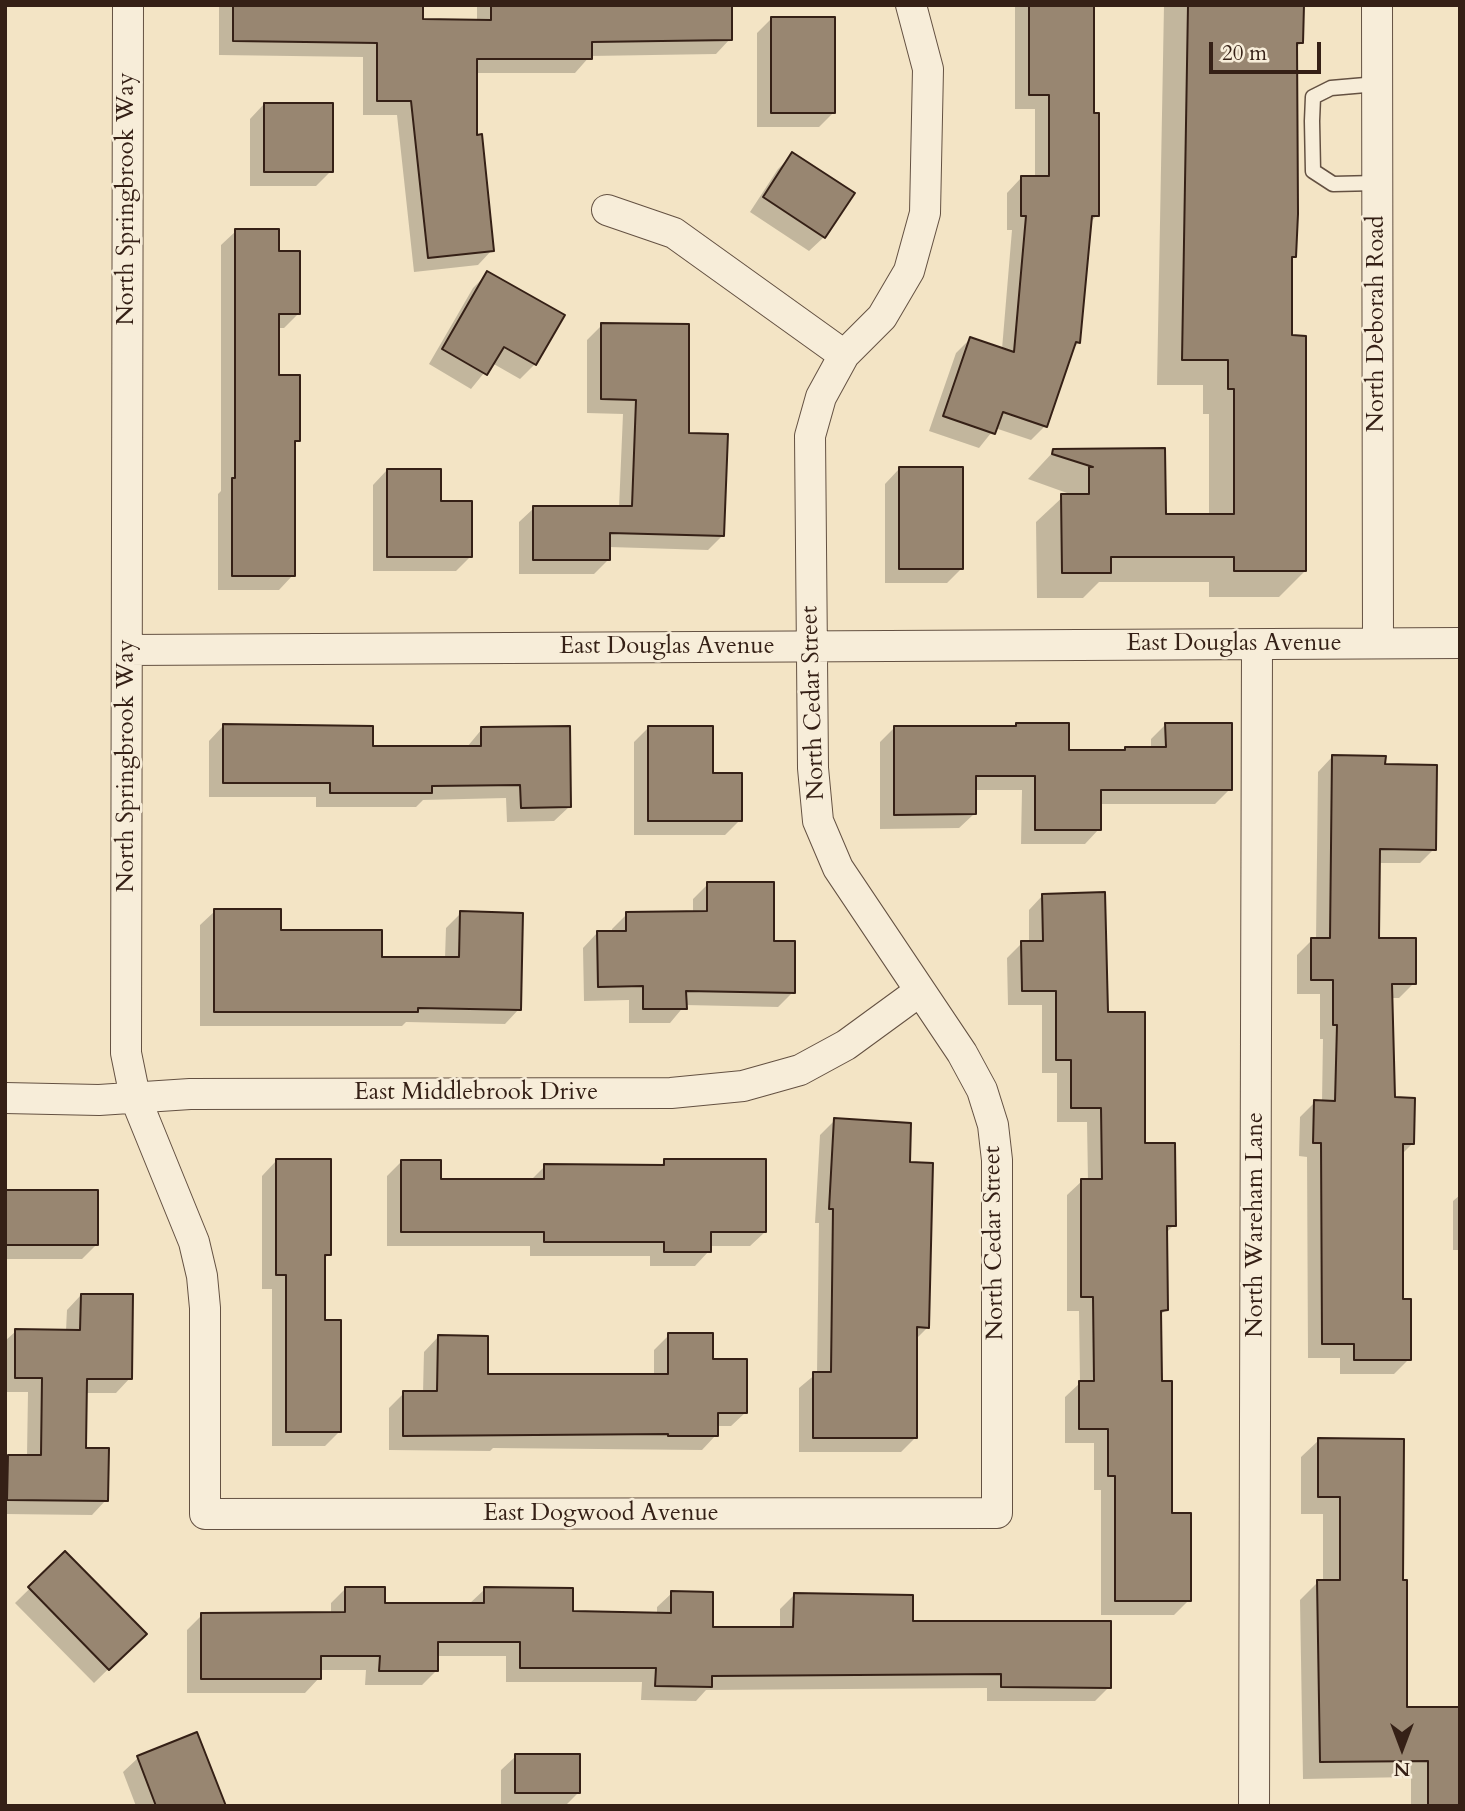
<!DOCTYPE html>
<style>
body{margin:0}
#map{position:relative;width:1465px;height:1811px;overflow:hidden;background:#f3e4c5;font-family:Cardo,serif}
canvas{display:block}
.frame{position:absolute;inset:0;border:7px solid #352016;pointer-events:none}
.north{position:absolute;left:1367px;top:1713px;width:70px;height:70px;-webkit-text-stroke:5px #f7edd9;paint-order:stroke;rotate:180deg;font-size:19px;font-weight:700;line-height:28px;text-align:center;color:#352016}
.north::after{content:'';display:block;margin:auto;width:24px;height:32px;background:#352016;clip-path:polygon(50% 0,100% 100%,50% 72%,0 100%)}
.scale{position:absolute;left:1209px;top:42px;width:112px;height:32px;box-sizing:border-box;border:4px solid #352016;border-top:0;padding-left:9px;font-size:21px;line-height:24px;white-space:nowrap;color:#352016;-webkit-text-stroke:5px #f7edd9;paint-order:stroke}
</style>
<div id="map">
<canvas width="1465" height="1811"></canvas>
<div class="frame"></div>
<div class="north">N</div>
<div class="scale">20 m</div>
</div>
<script>
const c = document.querySelector('canvas').getContext('2d');
c.lineJoin = 'round';
function fillPath(path, color) { c.fillStyle = color; c.fill(path, 'evenodd'); }
const shape = rows => new Path2D(rows.map(r => 'M' + r).join(''));
function stroke(path, color, width, dash) { c.strokeStyle = color; c.lineWidth = width; c.lineCap = dash ? 'butt' : 'round'; c.setLineDash(dash || []); c.stroke(path); }
function write(font, color, halo, rows, align = 'center') {
  c.font = font + ' Cardo,serif'; c.lineWidth = 5; c.setLineDash([]); c.textBaseline = 'middle'; c.strokeStyle = halo; c.fillStyle = color; for (const [text, x, y, turn = 0] of rows) {
    c.save(); c.translate(x, y); c.rotate((+turn || 0) * Math.PI / 180); c.textAlign = isNaN(turn) ? turn : align; if (halo) c.strokeText(text, 0, 0); c.fillText(text, 0, 0); c.restore();
  }
}
fillPath(shape([
 [219,5,422,5,421,21,477,21,477,5,730,5,730,39,716,54,590,56,575,73,475,73,475,137,492,250,478,265,414,272,397,115,363,115,363,57,219,55],
 [1015,5,1092,5,1092,115,1097,215,1089,224,1079,342,1072,349,1045,426,1031,440,995,428,979,448,929,431,956,353,970,339,1002,349,1012,230,1007,230,1007,193,1021,178,1035,178,1035,109,1015,109],
 [1164,5,1303,5,1302,42,1295,49,1295,256,1290,261,1290,337,1305,571,1279,597,1209,597,1209,582,1099,582,1083,598,1037,598,1036,522,1067,493,1028,479,1054,451,1164,450,1164,516,1209,516,1209,414,1203,414,1203,385,1157,385],
 [772,18,834,112,819,127,757,127,757,33],
 [264,104,331,171,316,186,250,186,250,119],
 [793,154,824,237,809,251,750,212,778,169],
 [236,231,277,253,298,314,284,328,277,328,277,377,298,440,293,444,293,575,279,590,218,590,218,494,221,491,221,245],
 [488,273,535,364,520,379,492,363,471,389,429,364,473,288],
 [602,325,687,434,723,535,708,550,609,547,609,559,594,574,519,574,519,522,534,508,619,508,623,414,587,413,587,340],
 [899,469,962,568,947,583,885,583,885,484],
 [387,470,439,503,470,557,456,571,373,571,373,485],
 [1166,724,1230,789,1215,804,1099,804,1099,829,1085,844,1021,844,1022,790,974,790,974,814,959,828,880,829,880,742,895,727,1067,725,1067,752,1123,752,1126,748,1151,748,1151,739],
 [223,726,371,747,467,747,482,729,569,807,554,821,507,822,506,798,423,800,416,807,316,807,316,797,209,797,209,741],
 [649,727,712,775,740,820,725,835,634,835,634,742],
 [1332,757,1384,766,1434,849,1420,863,1378,863,1377,940,1414,983,1399,998,1391,998,1393,1099,1412,1144,1401,1155,1401,1301,1409,1359,1394,1374,1340,1374,1340,1358,1308,1358,1307,1157,1299,1156,1300,1117,1315,1102,1322,1102,1323,1039,1320,1039,1320,994,1297,994,1297,955,1312,940,1316,940,1318,772],
 [708,884,772,943,793,992,778,1007,685,1005,670,1023,629,1023,629,1000,584,1001,583,948,597,933,612,933,612,929,627,914,693,913,693,899],
 [1043,895,1106,1014,1143,1145,1174,1225,1165,1234,1166,1310,1159,1316,1170,1515,1189,1600,1174,1615,1101,1615,1101,1490,1094,1490,1094,1443,1065,1443,1065,1397,1080,1383,1079,1311,1067,1311,1067,1195,1082,1181,1088,1181,1087,1122,1057,1122,1057,1073,1042,1073,1042,1005,1008,1005,1007,958,1022,943,1029,943,1029,910],
 [215,911,380,958,445,958,446,928,461,913,519,1009,505,1024,406,1022,402,1026,200,1026,200,925],
 [835,1120,908,1163,928,1327,916,1339,916,1437,901,1452,799,1452,799,1388,817,1373,819,1223,815,1223,820,1135],
 [276,1161,329,1254,323,1260,323,1322,339,1432,325,1446,272,1446,272,1289,262,1289,262,1176],
 [665,1161,765,1232,750,1246,709,1246,709,1251,695,1266,650,1266,650,1256,530,1256,530,1246,387,1246,387,1176,401,1162,439,1181,530,1181,545,1166,659,1167],
 [5,1192,96,1245,82,1259,5,1259],
 [1460,1195,1460,1250,1453,1250,1453,1201],
 [81,1295,130,1378,116,1393,85,1393,85,1450,106,1500,92,1515,5,1514,5,1460,9,1456,27,1456,28,1392,5,1392,5,1341,16,1331,66,1331,67,1310],
 [669,1335,711,1360,746,1412,731,1426,716,1426,716,1435,702,1450,493,1448,490,1451,389,1450,389,1408,404,1393,423,1393,424,1352,438,1337,486,1376,654,1376,654,1350],
 [1319,1440,1401,1582,1406,1709,1460,1806,1411,1806,1411,1777,1303,1779,1300,1600,1318,1582,1323,1582,1323,1514,1301,1514,1301,1457],
 [65,1554,144,1634,94,1683,15,1603],
 [346,1588,383,1604,469,1604,485,1589,571,1612,657,1615,657,1607,672,1593,711,1629,780,1629,780,1609,794,1595,911,1623,1109,1687,1095,1701,987,1701,987,1688,706,1690,696,1701,641,1700,642,1682,506,1682,506,1656,436,1656,436,1671,422,1685,365,1685,366,1670,319,1670,319,1678,305,1693,187,1693,187,1630,202,1615,331,1613,331,1603],
 [196,1734,225,1806,136,1806,123,1772,138,1758],
 [516,1756,578,1793,565,1806,501,1806,501,1770]
]), '#0003');
const building = shape([
 [233,5,423,5,423,19,491,20,491,5,732,5,732,40,592,42,592,59,477,59,477,135,482,134,494,251,428,258,411,101,377,101,377,43,233,41,233,5],
 [1029,5,1094,5,1094,113,1099,113,1099,216,1092,216,1080,343,1076,342,1047,427,1003,412,995,434,943,416,970,337,1014,352,1026,216,1021,216,1021,176,1049,176,1049,95,1029,95,1029,5],
 [1188,5,1304,5,1303,43,1297,43,1298,214,1296,257,1292,257,1292,335,1306,336,1306,571,1234,571,1234,557,1111,557,1111,573,1062,573,1061,494,1089,494,1089,467,1093,467,1052,454,1053,449,1165,448,1166,514,1234,514,1234,389,1228,389,1228,360,1182,360,1188,5],
 [771,17,835,17,835,113,771,113,771,17],
 [264,103,333,103,333,172,264,172,264,103],
 [792,152,855,193,825,238,763,197,792,152],
 [235,229,279,229,279,251,300,251,300,314,279,314,279,375,300,375,300,441,295,441,295,576,232,576,232,478,235,478,235,229],
 [487,271,565,315,536,365,504,347,487,375,442,349,487,271],
 [601,323,689,324,689,433,728,434,724,536,610,533,610,560,533,560,533,506,632,506,636,400,601,399,601,323],
 [899,467,963,467,963,569,899,569,899,467],
 [387,469,441,469,441,501,472,501,472,557,387,557,387,469],
 [1016,723,1069,723,1069,750,1125,750,1125,747,1166,747,1165,723,1232,723,1232,790,1101,790,1101,830,1035,830,1035,776,976,776,976,814,894,815,894,726,1016,726,1016,723],
 [223,724,373,726,373,746,481,746,481,727,570,726,571,807,521,808,520,785,432,786,432,793,330,793,330,783,223,783,223,724],
 [648,726,713,726,713,773,742,773,742,821,648,821,648,726],
 [1332,755,1386,756,1385,764,1437,765,1436,850,1380,849,1379,938,1416,938,1416,984,1392,984,1395,1097,1415,1098,1414,1144,1403,1144,1403,1299,1411,1299,1411,1360,1354,1360,1354,1344,1322,1344,1321,1143,1313,1143,1314,1100,1335,1101,1337,1025,1333,1025,1333,980,1311,980,1311,938,1330,938,1332,755],
 [707,882,774,882,774,941,795,941,795,993,686,991,687,1009,643,1009,643,986,598,987,597,931,626,931,626,912,707,911,707,882],
 [1105,892,1108,1012,1145,1012,1145,1143,1175,1143,1176,1226,1167,1226,1168,1310,1161,1311,1162,1381,1172,1381,1172,1513,1191,1513,1191,1601,1115,1601,1115,1476,1108,1476,1108,1429,1079,1429,1079,1381,1094,1381,1093,1297,1081,1297,1081,1179,1102,1179,1101,1108,1071,1108,1071,1060,1056,1060,1056,991,1022,991,1021,941,1043,941,1042,894,1105,892],
 [214,909,281,909,281,930,382,930,382,957,459,957,460,911,523,913,521,1010,418,1008,418,1012,214,1012,214,909],
 [834,1118,911,1123,910,1162,933,1163,929,1328,917,1327,917,1438,813,1438,813,1372,831,1372,833,1209,829,1209,834,1118],
 [276,1159,331,1159,331,1255,325,1255,325,1320,341,1320,341,1432,286,1432,286,1275,276,1275,276,1159],
 [664,1159,766,1159,766,1232,711,1232,711,1252,664,1252,664,1242,544,1242,544,1232,401,1232,401,1160,441,1160,441,1179,544,1179,544,1164,664,1165,664,1159],
 [5,1190,98,1190,98,1245,5,1245,5,1190],
 [81,1294,133,1294,132,1379,87,1379,86,1448,109,1448,108,1501,7,1500,8,1455,41,1455,42,1378,15,1378,15,1329,80,1330,81,1294],
 [668,1333,713,1333,713,1359,747,1359,747,1413,718,1413,718,1436,668,1436,668,1434,403,1436,403,1391,437,1391,438,1335,488,1336,488,1374,668,1374,668,1333],
 [1318,1438,1404,1439,1403,1580,1407,1580,1407,1707,1460,1707,1460,1806,1428,1806,1428,1761,1320,1762,1317,1580,1340,1580,1340,1497,1318,1497,1318,1438],
 [65,1551,147,1634,109,1670,28,1587,65,1551],
 [345,1587,385,1587,385,1603,484,1603,484,1587,573,1588,573,1611,671,1613,671,1591,713,1592,713,1627,793,1627,794,1593,913,1595,913,1621,1111,1621,1111,1688,1001,1687,1001,1674,712,1676,712,1687,655,1686,656,1668,520,1668,520,1642,438,1642,438,1671,379,1671,380,1656,321,1656,321,1679,201,1679,201,1613,345,1612,345,1587],
 [197,1732,226,1806,156,1806,137,1756,197,1732],
 [515,1754,580,1754,580,1793,515,1793,515,1754]
]);
fillPath(building, '#988671');
stroke(building, '#352016', 2);
const service = shape([
 [1376,183,1333,184,1313,171,1312,121,1313,97,1331,88,1377,84]
]);
const minor = shape([
 [128,5,126,1053,135,1097,194,1242,202,1276,205,1308,205,1514,997,1513,997,1160,993,1125,982,1090,962,1053,838,868,818,821,813,768,810,436,821,397,844,355,882,317,909,271,925,213,928,69,911,5],
 [1377,5,1378,643],
 [607,210,674,233,844,355],
 [127,650,1460,643],
 [5,1098,99,1100,190,1094,671,1093,743,1086,800,1070,846,1045,920,991],
 [1254,1806,1257,645]
]);
stroke(service, '#645142', 17);
stroke(minor, '#645142', 32);
stroke(service, '#f7edd9', 14);
stroke(minor, '#f7edd9', 30);
write('24px', '#352016', '#f7edd9', [
 ["North Springbrook Way",127,199,-90],
 ["North Deborah Road",1377,324,-90],
 ["East Douglas Avenue",1234,644],
 ["East Douglas Avenue",667,647],
 ["North Cedar Street",814,703,-92],
 ["North Springbrook Way",127,766,-90],
 ["East Middlebrook Drive",476,1093],
 ["North Wareham Lane",1256,1225,-90],
 ["North Cedar Street",995,1243,-91],
 ["East Dogwood Avenue",601,1514]
]);
</script>
